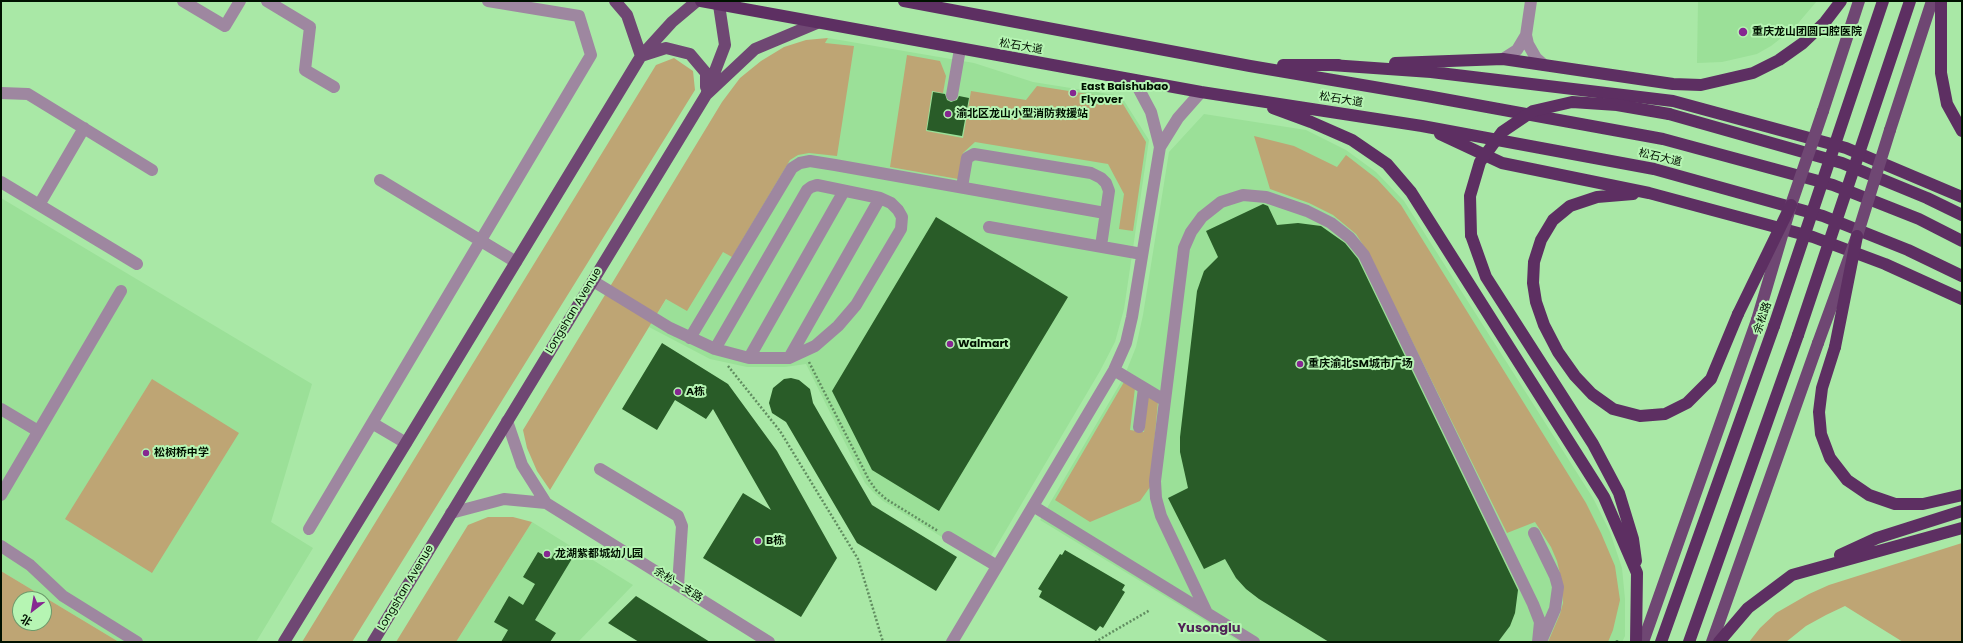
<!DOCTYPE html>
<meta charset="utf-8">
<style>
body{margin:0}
#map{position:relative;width:1963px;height:643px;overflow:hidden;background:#a9e8a6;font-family:Poppins,"Noto Sans SC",sans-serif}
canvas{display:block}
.frame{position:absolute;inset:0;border:2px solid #010;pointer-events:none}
.north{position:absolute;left:12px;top:591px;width:40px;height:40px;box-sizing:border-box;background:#b6f5b3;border:1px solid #6d9a6b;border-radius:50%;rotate:211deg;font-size:11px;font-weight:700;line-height:16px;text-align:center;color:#010}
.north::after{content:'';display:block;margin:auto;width:14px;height:18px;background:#862791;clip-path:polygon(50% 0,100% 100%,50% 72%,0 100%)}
</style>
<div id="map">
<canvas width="1963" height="643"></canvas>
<div class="frame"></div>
<div class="north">北</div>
</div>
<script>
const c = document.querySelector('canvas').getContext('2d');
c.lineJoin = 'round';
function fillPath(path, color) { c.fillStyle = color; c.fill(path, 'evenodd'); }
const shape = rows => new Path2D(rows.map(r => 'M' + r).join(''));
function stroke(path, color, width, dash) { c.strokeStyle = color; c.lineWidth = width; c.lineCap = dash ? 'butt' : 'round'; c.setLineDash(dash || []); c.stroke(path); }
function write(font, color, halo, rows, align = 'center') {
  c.font = font + ' Poppins,"Noto Sans SC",sans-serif'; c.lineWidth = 4; c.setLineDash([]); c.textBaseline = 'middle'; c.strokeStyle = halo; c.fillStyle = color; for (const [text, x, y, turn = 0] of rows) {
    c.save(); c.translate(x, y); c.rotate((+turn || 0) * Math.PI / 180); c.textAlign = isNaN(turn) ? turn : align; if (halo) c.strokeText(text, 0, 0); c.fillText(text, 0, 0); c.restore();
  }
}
fillPath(shape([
 [1698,1,1817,1,1794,28,1771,46,1757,54,1722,62,1697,63],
 [828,38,974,63,1033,82,1121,96,1149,140,1124,309,1115,342,1100,371,986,564,883,501,873,492,865,483,806,364,785,367,747,367,710,359,649,327],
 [1204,114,1306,130,1346,150,1376,172,1404,201,1593,498,1610,532,1622,568,1625,599,1625,636,1622,642,1240,642,1040,520,1124,377,1136,347,1143,315,1169,152],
 [1,198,312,384,271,522,313,548,256,642,119,642,1,571],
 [532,522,633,585,578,642,456,642]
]), '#9be098');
fillPath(shape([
 [828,38,825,43,854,46,837,156,809,153,798,155,790,160,732,257,723,252,687,311,666,299,550,490,537,471,527,448,523,430,722,102,740,78,761,61,784,47,806,40],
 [907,55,940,61,946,76,943,93,932,91,926,131,963,138,971,91,1026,100,1037,86,1120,99,1146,142,1133,231,1119,229,1124,194,1108,164,975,142,963,153,958,179,890,167],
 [674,58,693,71,695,90,352,642,302,642,656,65],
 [1254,136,1294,146,1337,167,1346,155,1377,179,1401,205,1586,503,1601,533,1615,566,1620,600,1613,630,1608,642,1548,642,1560,614,1563,603,1561,578,1557,561,1551,547,1535,522,1507,533,1369,254,1356,234,1333,215,1309,203,1270,189],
 [152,379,239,433,152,573,65,519],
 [1124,382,1135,388,1130,430,1144,432,1148,396,1158,402,1150,487,1140,501,1090,522,1055,500],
 [488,517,513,517,532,522,456,642,396,642,468,525],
 [1962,543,1962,642,1903,642,1845,606,1826,615,1806,626,1786,642,1749,642,1760,628,1776,613,1809,594,1829,585],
 [1,571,119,642,1,642],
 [20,599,44,599,44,623,20,623]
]), '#bea574');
fillPath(shape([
 [933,92,945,94,947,100,951,102,957,100,959,96,969,98,962,136,927,130],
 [1263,204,1268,206,1277,225,1298,223,1321,226,1345,243,1358,259,1518,590,1515,613,1510,626,1498,642,1329,642,1259,599,1246,589,1236,578,1225,559,1204,569,1168,498,1188,488,1180,452,1180,437,1197,291,1204,271,1218,257,1206,231],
 [936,217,1068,297,939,511,872,470,832,391],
 [662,343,728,384,777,451,837,558,801,617,703,558,743,493,771,510,713,409,706,419,675,400,657,430,622,409],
 [791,378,799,380,810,389,813,403,872,505,957,557,936,591,857,543,786,422,772,413,769,403,773,388,784,379],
 [557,548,573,557,535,620,556,633,550,642,501,642,508,630,494,622,509,596,523,605,535,584,523,577,538,552,551,559],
 [1065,550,1125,585,1122,590,1125,592,1103,628,1100,626,1096,631,1039,597,1042,591,1038,589,1060,554,1062,555],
 [636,596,710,642,639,642,608,623]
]), '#295c28');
stroke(shape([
 [809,362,869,480,876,490,886,499,938,531],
 [728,366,780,431,858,559,883,642],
 [1095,642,1150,610],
 [1617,642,1617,640]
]), '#618d60', 2.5, [2, 2]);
stroke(shape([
 [183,1,225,26,240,1],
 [267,1,310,27,305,70,334,87],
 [1531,1,1526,35,1528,44,1536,58,1544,65],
 [1503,59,1517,50,1526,35],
 [1134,80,1151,112,1160,147],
 [1,93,28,94,152,170],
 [952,95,960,49],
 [380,180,516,262],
 [1,182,137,264],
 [962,187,967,158,974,154,1091,173,1101,178,1106,183,1109,191,1101,246],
 [39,205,84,128],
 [989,227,1142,254],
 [593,281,670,328,715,349,749,358,789,358,815,346,838,326,856,305,901,229,902,217,898,210,891,203,880,198,817,185,811,187,807,190,715,349],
 [690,338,792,168,800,163,810,161,835,165,1105,213],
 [749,358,844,191],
 [789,358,880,198],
 [1114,370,1164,400],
 [1,409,38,431],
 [507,421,522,465,546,503,769,642],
 [372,423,406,443],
 [1139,427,1144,388],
 [600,469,678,516,682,526,678,585],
 [1,495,121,291],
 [1033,506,1254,642],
 [451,513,504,499,546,503],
 [309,529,591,55,579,16,488,1],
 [1534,533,1555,576,1558,587,1555,609,1542,639],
 [948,537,997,566],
 [1,546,30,565,63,596,137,642],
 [1207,613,1161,516,1156,498,1155,481,1184,248,1191,232,1202,217,1221,202,1243,195,1266,197,1307,211,1331,223,1350,238,1364,255,1533,604,1540,622,1538,642],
 [952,642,1114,370,1126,343,1132,317,1160,147,1178,118,1201,92]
]), '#9e87a0', 12);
stroke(shape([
 [642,55,672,22,697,1],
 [641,56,666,48,690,54,706,73,706,87],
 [707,92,725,45,719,5,717,1],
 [1823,111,1859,1],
 [1890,130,1932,1],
 [284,642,406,443,641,56,627,15,615,1],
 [373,642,706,95,755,49,817,23],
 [1643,642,1757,320],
 [1712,642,1818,343]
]), '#6f4773', 12);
stroke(shape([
 [701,1,1201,92,1422,126,1654,169,1823,216,1908,250,1962,276],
 [904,1,1250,66,1427,96,1663,139,1833,185,1919,219,1962,241],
 [1941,1,1941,73,1947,104,1962,131],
 [1395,63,1503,59,1673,84,1701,85,1753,73,1779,60,1803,43,1825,22,1841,1],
 [1283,65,1339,65],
 [1331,65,1431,72,1673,101,1846,148,1962,197],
 [1273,108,1311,122,1352,140,1387,164,1411,192,1604,497,1637,573,1636,642],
 [1669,114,1842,163,1927,198,1962,215],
 [1440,134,1502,163,1649,193,1813,237,1885,264,1962,299],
 [1633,194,1597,197,1570,206,1553,220,1541,240,1534,262,1533,283,1536,302,1544,325,1558,352,1575,376,1592,394,1613,409,1640,416,1665,414,1687,403,1711,379,1738,314],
 [1471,235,1486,277,1593,444,1619,493,1633,539,1636,561],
 [1835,347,1822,388,1819,412,1821,434,1830,458,1847,480,1869,495,1895,504,1923,504,1962,495],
 [1840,555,1877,538,1962,511],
 [1661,642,1774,326],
 [1689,642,1798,335],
 [1719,642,1748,608,1792,575,1962,528]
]), '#5d2f62', 12);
stroke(shape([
 [1757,320,1791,205,1823,111],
 [1818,343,1857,236,1890,130]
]), '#6f4773', 12);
stroke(shape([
 [1471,235,1470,196,1480,162,1502,132,1533,111,1572,102,1617,105,1669,114],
 [1738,314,1791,205],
 [1774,326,1883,1],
 [1798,335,1910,1],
 [1835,347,1857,236]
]), '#5d2f62', 12);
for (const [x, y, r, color] of [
 [1743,32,5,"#862791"],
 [1073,93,4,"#862791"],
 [948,114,4,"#862791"],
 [950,344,4,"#862791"],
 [1300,364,4,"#862791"],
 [678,392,4,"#862791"],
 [146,453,4,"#862791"],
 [758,541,4,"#862791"],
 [547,554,4,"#862791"]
]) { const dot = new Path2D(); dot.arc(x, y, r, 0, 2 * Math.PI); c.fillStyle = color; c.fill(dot); stroke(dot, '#b6f5b3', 1.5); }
write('bold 11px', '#010', '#b6f5b3', [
 ["重庆龙山团圆口腔医院",1752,32],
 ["East Baishubao",1081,87],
 ["Flyover",1081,100],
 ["渝北区龙山小型消防救援站",956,114],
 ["Walmart",958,344],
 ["重庆渝北SM城市广场",1308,364],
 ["A栋",686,392],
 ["松树桥中学",154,453],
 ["B栋",766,541],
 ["龙湖紫都城幼儿园",555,554]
], 'left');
write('11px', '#010', '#b6f5b3', [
 ["松石大道",1021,47,10],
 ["松石大道",1341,100,9],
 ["松石大道",1660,158,13],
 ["Longshan Avenue",574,311,-59],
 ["余松路",1763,318,-71],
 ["余松一支路",678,585,32],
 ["Longshan Avenue",406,588,-59]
]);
write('bold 13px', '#502356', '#b6f5b3', [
 ["Yusonglu",1209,629]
]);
</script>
